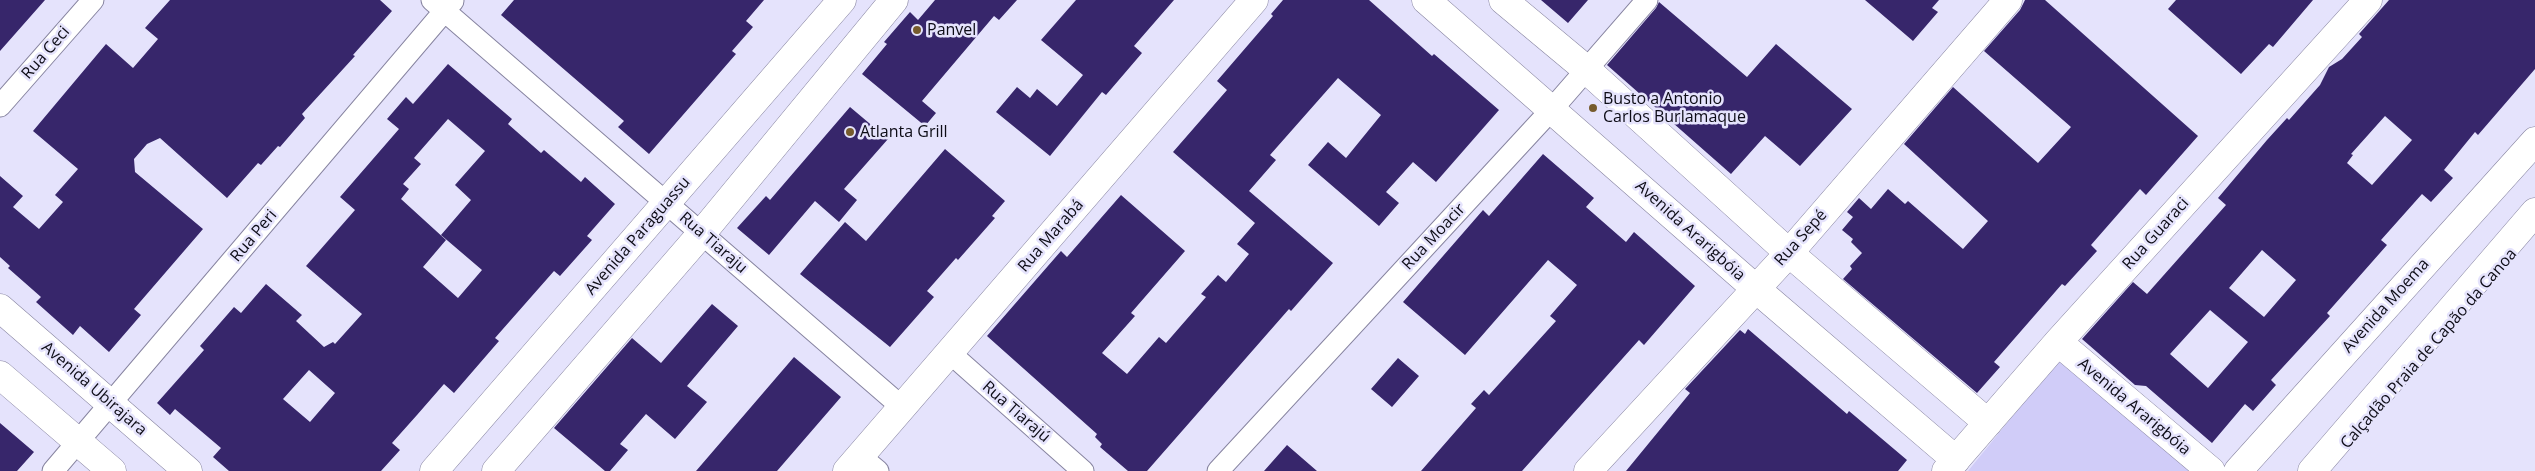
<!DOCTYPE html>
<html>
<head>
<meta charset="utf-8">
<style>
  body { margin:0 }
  canvas { display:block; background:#e5e3fc }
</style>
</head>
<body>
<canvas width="2535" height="471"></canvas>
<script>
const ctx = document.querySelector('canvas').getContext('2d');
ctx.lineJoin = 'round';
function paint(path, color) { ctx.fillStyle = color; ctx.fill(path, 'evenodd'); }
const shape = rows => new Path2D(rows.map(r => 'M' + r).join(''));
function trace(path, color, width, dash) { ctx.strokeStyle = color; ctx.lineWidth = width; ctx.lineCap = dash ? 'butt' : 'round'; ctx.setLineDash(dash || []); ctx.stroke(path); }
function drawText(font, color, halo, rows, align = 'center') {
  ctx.font = font + ' "Open Sans",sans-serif'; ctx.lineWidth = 5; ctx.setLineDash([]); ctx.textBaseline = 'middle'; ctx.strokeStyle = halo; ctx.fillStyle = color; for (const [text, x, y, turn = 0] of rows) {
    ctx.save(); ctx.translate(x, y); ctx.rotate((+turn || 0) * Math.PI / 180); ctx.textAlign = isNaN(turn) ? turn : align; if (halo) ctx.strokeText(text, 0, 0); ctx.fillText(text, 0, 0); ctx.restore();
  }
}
paint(shape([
  [2060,358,2192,471,1968,471]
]), '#d0ccf8');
paint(shape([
  [0,0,45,0,0,51],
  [170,0,380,0,392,11,353,55,355,56,302,114,305,118,280,147,278,146,261,165,258,163,227,198,160,138,147,144,134,159,135,172,203,229,134,309,141,315,109,352,80,326,73,335,36,302,41,297,8,268,10,266,0,257,0,176,23,196,13,207,39,229,63,202,55,195,78,169,33,131,106,44,133,68,158,39,145,28],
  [514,0,764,0,746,21,753,27,732,51,736,54,649,154,618,127,624,121,501,15],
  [935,0,1017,0,999,20,994,16,922,101,936,113,925,126,862,74,887,44,884,42,910,12,918,20],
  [1076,0,1174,0,1134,46,1142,53,1106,95,1102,92,1050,156,996,112,1017,87,1030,98,1037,89,1057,106,1083,75,1041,40],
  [1283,0,1369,0,1432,56,1434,54,1499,110,1436,182,1413,162,1386,192,1399,203,1379,226,1308,165,1328,142,1346,158,1381,115,1338,78,1270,155,1276,160,1249,191,1333,263,1291,311,1289,309,1147,471,1128,471,1100,447,1102,444,1095,437,1097,434,987,336,1061,251,1067,257,1121,195,1185,251,1131,313,1135,316,1102,353,1127,374,1159,337,1166,343,1206,297,1201,294,1218,275,1226,282,1249,254,1237,244,1255,223,1173,152,1227,90,1217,81,1273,16,1271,14],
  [1541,0,1588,0,1568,23],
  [1865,0,1939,0,1932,8,1938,12,1913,41],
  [2025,0,2045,0,2198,136,2146,195,2140,189,2091,245,2097,251,2065,286,2062,284,1994,362,2000,367,1977,393,1843,279,1852,269,1850,266,1862,253,1851,242,1853,239,1842,230,1853,217,1847,212,1859,198,1871,209,1888,189,1905,204,1908,201,1963,249,1988,221,1904,144,1953,87,2038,163,2071,127,1984,51,2020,10],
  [2176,0,2313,0,2273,47,2269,44,2241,74,2168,9],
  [2389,0,2535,0,2535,69,2478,135,2475,132,2444,170,2453,178,2431,202,2422,194,2381,240,2387,245,2327,313,2330,316,2271,380,2276,385,2253,411,2245,404,2212,443,2146,386,2135,385,2082,339,2133,282,2147,294,2226,205,2218,198,2267,140,2287,118,2289,120,2320,85,2329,67,2342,59,2362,37,2359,34],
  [2385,116,2412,140,2372,185,2347,163,2353,155,2351,154],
  [2262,250,2296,280,2264,317,2229,288],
  [2210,310,2248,342,2208,388,2170,354],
  [1659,2,1747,77,1776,44,1852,109,1800,166,1765,136,1731,174,1607,65,1656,8],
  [448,64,512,119,508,124,541,153,544,150,581,182,585,177,615,204,587,236,592,240,560,276,554,271,495,338,499,341,454,393,444,384,417,415,392,443,400,450,381,471,229,471,213,457,221,448,175,409,170,415,157,403,204,350,200,346,234,307,241,313,266,284,302,315,296,321,324,347,333,342,335,344,362,314,306,266,355,210,340,197,399,129,387,119,406,97,413,104],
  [448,119,485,151,455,185,471,200,441,235,482,270,458,298,423,267,446,240,401,199,409,189,403,184,421,164,414,158],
  [309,370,335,393,310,422,283,399],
  [850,107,888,139,844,189,857,200,839,222,815,201,769,255,737,228,766,196,770,200],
  [945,149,1005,201,992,216,995,218,958,260,956,258,927,291,934,297,890,347,800,274,845,222,866,241],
  [1543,154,1594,198,1586,207,1626,242,1634,232,1695,286,1644,345,1639,340,1522,471,1421,471,1476,408,1471,404,1484,390,1489,395,1556,321,1550,316,1577,285,1548,260,1465,355,1403,302,1483,210,1489,216],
  [712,304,738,326,687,386,707,402,675,439,646,414,620,444,628,450,610,471,605,471,554,428,632,338,661,363],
  [1748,329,1847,414,1849,411,1907,460,1898,471,1626,471,1690,393,1685,389,1740,330,1745,334],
  [794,357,841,397,777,471,696,471],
  [1398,358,1419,376,1392,407,1371,389],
  [0,423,34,452,17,471,0,471],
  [1287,445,1317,471,1264,471]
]), '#37266b');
const street = shape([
  [432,0,903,408],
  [0,106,93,0],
  [950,353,1083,471],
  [860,456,878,471],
  [53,471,453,1],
  [1218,471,1553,108,1647,0]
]);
const secondary = shape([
  [1426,0,1755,288,1956,460],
  [1503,0,1587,70,1789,253,1988,423],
  [0,308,188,471],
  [2058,342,2211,471],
  [0,375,112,471],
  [434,471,842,0],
  [496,471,702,233,894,0],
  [847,471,1254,0],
  [1588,471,1789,253,2008,0],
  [1946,471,2058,342,2368,0],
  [2238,471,2535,141],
  [2312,471,2535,212]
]);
trace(street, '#8784a0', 23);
trace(secondary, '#8784a0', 29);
trace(street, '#fff', 21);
trace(secondary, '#fff', 28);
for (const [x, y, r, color] of [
  [917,30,5,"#765b2d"],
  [1593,108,5,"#765b2d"],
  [850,132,5,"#765b2d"]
]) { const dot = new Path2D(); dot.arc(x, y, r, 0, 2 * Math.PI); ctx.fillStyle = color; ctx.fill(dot); trace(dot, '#e5e3fc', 2); }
drawText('16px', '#0d0c16', '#e5e3fc', [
  ["Panvel",927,30],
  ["Busto a Antonio",1603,99],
  ["Carlos Burlamaque",1603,117],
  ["Atlanta Grill",860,132]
], 'left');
drawText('16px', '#0d0c16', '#e5e3fc', [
  ["Rua Ceci",46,53,-49],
  ["Avenida Ararigbóia",1690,231,42],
  ["Rua Guaraci",2156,234,-48],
  ["Rua Peri",254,236,-50],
  ["Avenida Paraguassu",638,236,-49],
  ["Rua Marabá",1051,236,-49],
  ["Rua Moacir",1434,237,-47],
  ["Rua Sepé",1801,238,-48],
  ["Rua Tiaraju",713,243,41],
  ["Avenida Moema",2386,306,-48],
  ["Calçadão Praia de Capão da Canoa",2429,349,-49],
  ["Avenida Ubirajara",94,389,41],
  ["Avenida Ararigbóia",2134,407,40],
  ["Rua Tiarajú",1016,412,41]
]);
</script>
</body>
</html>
